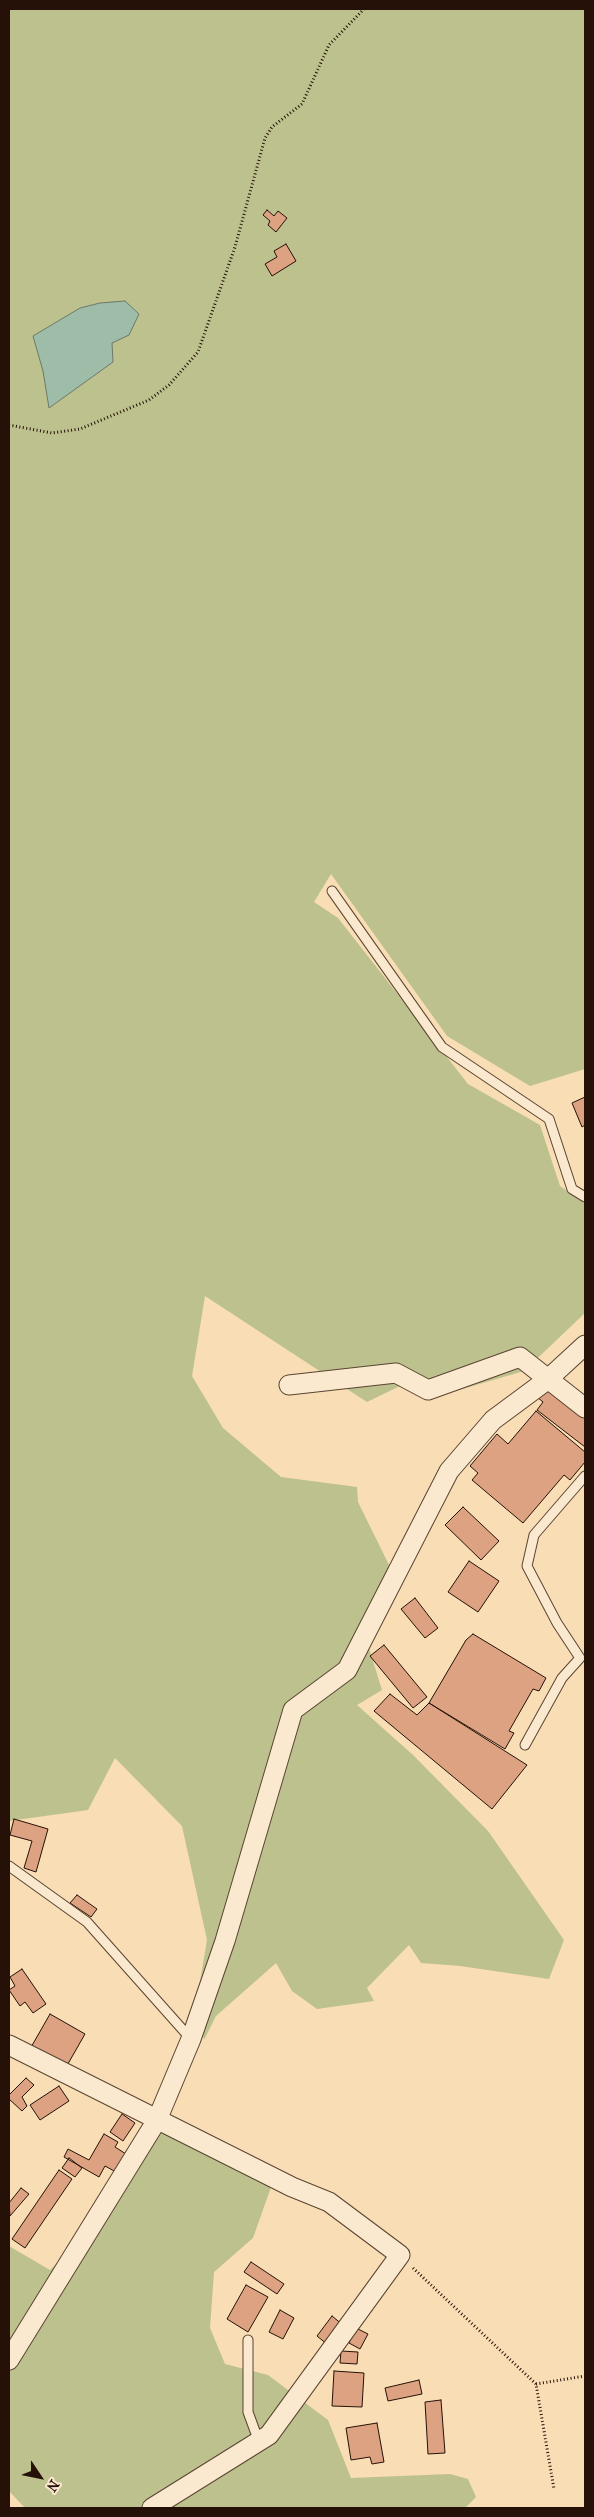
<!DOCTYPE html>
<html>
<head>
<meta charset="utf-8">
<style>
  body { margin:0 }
  #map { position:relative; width:594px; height:2517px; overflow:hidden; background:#f8ddb5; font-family:"IM FELL French Canon",serif }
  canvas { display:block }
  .frame { position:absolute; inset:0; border:10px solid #251107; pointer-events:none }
  .north { position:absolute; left:15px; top:2452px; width:50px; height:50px; -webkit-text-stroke:4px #fae9cf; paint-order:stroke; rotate:124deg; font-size:14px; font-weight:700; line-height:20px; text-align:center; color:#251107 }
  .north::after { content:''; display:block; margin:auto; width:18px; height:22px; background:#251107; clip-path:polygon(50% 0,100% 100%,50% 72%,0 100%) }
</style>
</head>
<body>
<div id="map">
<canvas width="594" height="2517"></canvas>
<div class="frame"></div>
<div class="north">N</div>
</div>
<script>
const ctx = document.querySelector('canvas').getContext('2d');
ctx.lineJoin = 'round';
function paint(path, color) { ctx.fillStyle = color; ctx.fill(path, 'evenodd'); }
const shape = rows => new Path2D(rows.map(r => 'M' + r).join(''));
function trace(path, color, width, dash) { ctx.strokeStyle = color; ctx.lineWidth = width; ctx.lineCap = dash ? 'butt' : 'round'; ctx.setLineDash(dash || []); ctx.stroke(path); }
paint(shape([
  [9,9,585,9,585,1069,530,1086,447,1036,331,874,314,902,338,918,468,1084,540,1125,560,1186,585,1203,585,1313,524,1371,428,1399,404,1384,367,1402,205,1296,192,1376,223,1428,281,1477,357,1487,358,1502,391,1569,368,1645,382,1690,357,1705,413,1755,488,1831,564,1940,549,1979,460,1966,421,1963,409,1945,367,1988,374,2001,317,2009,292,1991,276,1963,216,2016,204,2040,197,2000,207,1940,182,1826,115,1758,88,1810,9,1821],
  [175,2117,276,2173,253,2238,214,2272,210,2328,225,2364,268,2375,328,2420,351,2478,450,2474,468,2479,476,2497,465,2508,25,2508,9,2491,9,2246,50,2270,118,2203,159,2136]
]), '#bcc18e');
const water = shape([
  [125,301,139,314,129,335,112,343,113,362,49,408,43,371,33,336,80,308,100,303,125,301]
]);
paint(water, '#9ebda9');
trace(water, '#6e7868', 1);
const building = shape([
  [267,210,274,216,278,211,287,218,276,232,268,225,270,221,263,215,267,210],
  [286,244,296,261,272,276,265,264,277,257,274,251,286,244],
  [585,1097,585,1125,582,1127,572,1103,585,1097],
  [545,1386,585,1416,585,1447,537,1410,543,1402,537,1397,545,1386],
  [536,1411,585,1452,585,1462,570,1480,564,1475,523,1523,472,1480,478,1473,470,1466,497,1434,508,1444,536,1411],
  [463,1507,499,1541,481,1560,445,1525,463,1507],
  [469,1561,499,1581,478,1612,448,1592,469,1561],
  [415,1598,438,1628,425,1638,401,1609,415,1598],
  [473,1634,546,1678,539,1691,533,1689,509,1731,514,1733,505,1749,429,1703,466,1640,473,1634],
  [384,1645,427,1697,413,1708,370,1656,384,1645],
  [390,1694,417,1715,429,1703,527,1765,492,1809,374,1711,390,1694],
  [14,1819,48,1829,36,1872,24,1868,32,1841,10,1835,14,1819],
  [77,1895,97,1909,91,1917,70,1903,77,1895],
  [22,1969,46,2004,33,2013,25,2002,20,2006,9,1990,15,1986,10,1977,22,1969],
  [50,2014,85,2034,65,2069,30,2049,50,2014],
  [26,2078,34,2085,22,2097,27,2106,22,2111,9,2099,9,2095,26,2078],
  [59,2086,69,2101,40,2120,30,2105,59,2086],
  [122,2114,135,2123,123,2141,110,2132,122,2114],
  [104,2134,118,2142,115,2147,126,2154,116,2172,105,2166,99,2177,64,2157,68,2149,89,2160,104,2134],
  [69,2158,82,2168,75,2177,62,2168,69,2158],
  [59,2170,72,2179,25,2248,12,2239,59,2170],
  [21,2188,29,2194,10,2216,9,2203,21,2188],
  [251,2262,284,2284,277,2294,244,2272,251,2262],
  [246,2285,268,2297,248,2332,227,2319,246,2285],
  [280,2310,294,2318,283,2339,269,2332,280,2310],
  [332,2316,343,2325,328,2345,317,2336,332,2316],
  [356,2328,368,2334,360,2349,349,2343,356,2328],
  [341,2351,358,2352,357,2364,340,2363,341,2351],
  [334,2371,364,2373,362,2407,332,2406,334,2371],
  [419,2380,422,2394,388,2401,385,2388,419,2380],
  [441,2400,445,2453,428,2454,425,2402,441,2400],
  [377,2423,384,2462,372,2464,370,2457,351,2460,346,2428,377,2423]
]);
paint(building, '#dca281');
trace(building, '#251107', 1);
const service = shape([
  [332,891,442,1047,549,1119,572,1189,585,1197],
  [525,1745,562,1678,580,1658,557,1623,527,1566,534,1535,585,1476],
  [9,1866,87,1922,191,2039],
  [248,2340,248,2412,259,2442]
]);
const minor = shape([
  [289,1385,396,1373,428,1390,520,1357,585,1408],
  [9,2045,292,2187,329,2202,400,2255,269,2435,152,2508],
  [9,2360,157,2120,191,2039,225,1941,293,1710,347,1670,449,1471,493,1420,547,1380,585,1345]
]);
trace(service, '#5a4432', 11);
trace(minor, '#5a4432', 21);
trace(shape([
  [9,425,52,433,80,429,149,400,169,385,198,352,235,247,265,138,272,127,302,104,329,45,364,9],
  [413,2268,536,2384,554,2489],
  [536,2384,585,2376]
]), '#251107', 3, [1, 2.5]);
trace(service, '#fae9cf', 9);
trace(minor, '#fae9cf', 19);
</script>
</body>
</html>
